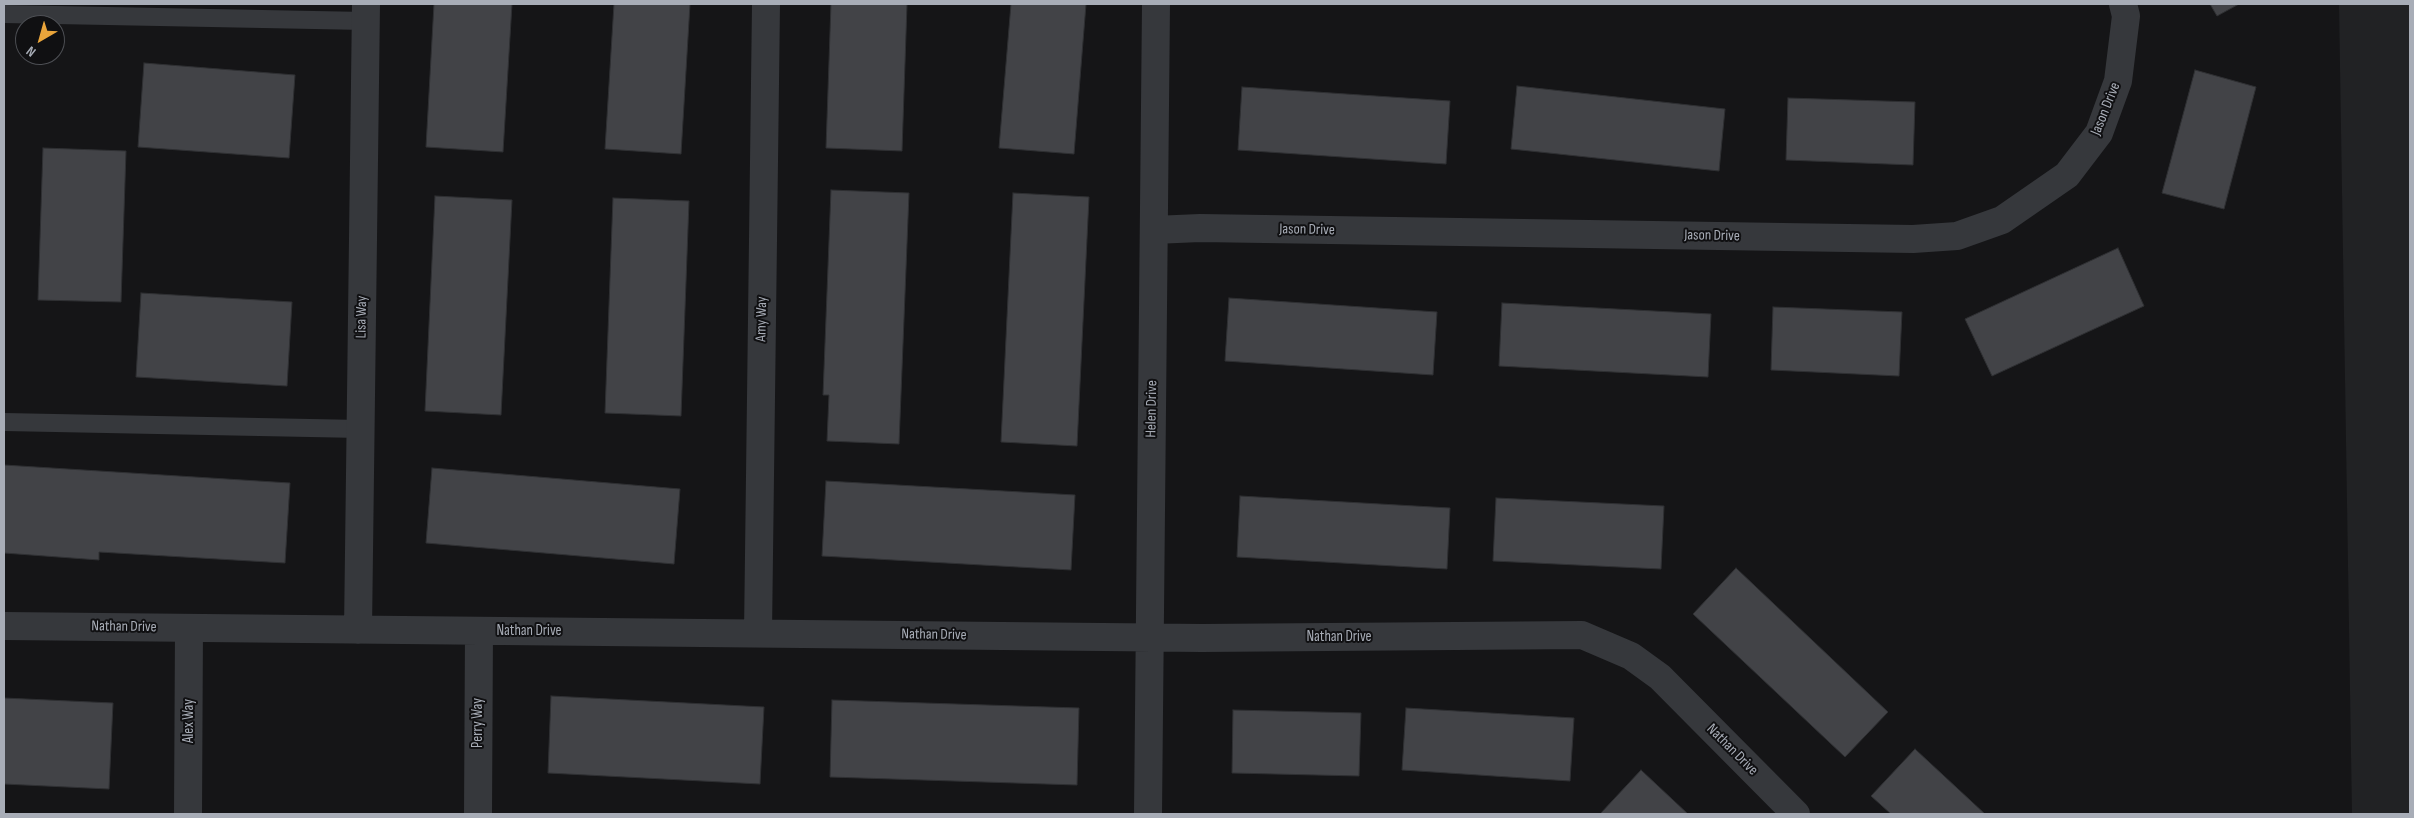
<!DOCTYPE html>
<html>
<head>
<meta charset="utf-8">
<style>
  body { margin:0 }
  #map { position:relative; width:2414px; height:818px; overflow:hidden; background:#151517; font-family:"Sofia Sans Condensed",sans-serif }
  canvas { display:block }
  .frame { position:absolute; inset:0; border:5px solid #a8adb7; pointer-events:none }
  .north { position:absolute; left:15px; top:15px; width:50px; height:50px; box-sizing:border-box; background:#101012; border:1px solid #4d4f54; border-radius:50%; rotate:218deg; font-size:14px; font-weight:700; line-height:20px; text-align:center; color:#a8adb7 }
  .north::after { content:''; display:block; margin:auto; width:18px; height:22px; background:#eaa53b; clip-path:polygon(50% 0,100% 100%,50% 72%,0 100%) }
</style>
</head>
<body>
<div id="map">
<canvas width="2414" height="818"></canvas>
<div class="frame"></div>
<div class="north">N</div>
</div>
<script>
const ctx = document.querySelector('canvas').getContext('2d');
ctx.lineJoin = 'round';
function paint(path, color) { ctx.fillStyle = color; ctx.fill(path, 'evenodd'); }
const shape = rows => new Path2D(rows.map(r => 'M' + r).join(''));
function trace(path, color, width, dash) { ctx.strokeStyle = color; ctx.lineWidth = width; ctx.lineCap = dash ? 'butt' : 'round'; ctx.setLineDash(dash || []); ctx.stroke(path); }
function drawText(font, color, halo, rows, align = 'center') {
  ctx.font = font + ' "Sofia Sans Condensed",sans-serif'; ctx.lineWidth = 4; ctx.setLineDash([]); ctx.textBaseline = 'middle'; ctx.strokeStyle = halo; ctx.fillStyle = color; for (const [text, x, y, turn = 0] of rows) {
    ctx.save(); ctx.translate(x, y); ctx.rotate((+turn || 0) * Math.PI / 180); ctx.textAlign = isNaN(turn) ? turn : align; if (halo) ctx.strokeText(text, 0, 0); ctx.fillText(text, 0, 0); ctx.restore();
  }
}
paint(shape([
  [2339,4,2410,4,2410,814,2352,814]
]), '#212224');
const building = shape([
  [434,4,512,4,503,152,426,147,434,4],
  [614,4,690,4,681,154,605,149,614,4],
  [831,4,907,4,902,151,826,148,831,4],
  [1011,4,1086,4,1074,154,999,148,1011,4],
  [2210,4,2239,4,2217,16,2210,4],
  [144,63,295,75,289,158,138,147,144,63],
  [2195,70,2256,87,2224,209,2162,193,2195,70],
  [1517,86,1725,109,1719,171,1511,149,1517,86],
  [1242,87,1450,101,1446,164,1238,150,1242,87],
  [1788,98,1915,102,1913,165,1786,160,1788,98],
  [43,148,126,151,121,302,38,300,43,148],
  [831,190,909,193,899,444,827,441,829,395,823,395,831,190],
  [1013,193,1089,197,1077,446,1001,442,1013,193],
  [435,196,512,200,501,415,425,411,435,196],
  [613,198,689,201,681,416,605,413,613,198],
  [2118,248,2144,306,1992,376,1965,319,2118,248],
  [141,293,292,302,287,386,136,377,141,293],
  [1229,298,1437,312,1433,375,1225,361,1229,298],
  [1502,303,1711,314,1708,377,1499,366,1502,303],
  [1773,307,1902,312,1899,376,1771,370,1773,307],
  [4,465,290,483,285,563,99,552,99,560,4,553,4,465],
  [432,468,680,489,674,564,426,543,432,468],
  [826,481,1075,495,1071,570,822,556,826,481],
  [1240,496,1450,508,1447,569,1237,557,1240,496],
  [1496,498,1664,506,1661,569,1493,561,1496,498],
  [1736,568,1888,712,1845,757,1693,614,1736,568],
  [551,696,764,707,760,784,548,773,551,696],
  [4,698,113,703,109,789,4,784,4,698],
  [832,700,1079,708,1077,785,830,777,832,700],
  [1406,708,1574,718,1570,781,1402,770,1406,708],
  [1233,710,1361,713,1359,776,1232,773,1233,710],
  [1915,749,1985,814,1891,814,1871,796,1915,749],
  [1641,770,1688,814,1600,814,1641,770]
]);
paint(building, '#424347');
trace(building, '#2f3033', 1);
trace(shape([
  [4,14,366,21],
  [4,422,361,429]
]), '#36383c', 18);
trace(shape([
  [1154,230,1200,228,1913,239,1957,236,2002,220,2067,175,2099,133,2118,81,2126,16,2123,4],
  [4,626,1202,638,1582,635,1631,656,1660,677,1796,814],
  [358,630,366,4],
  [758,633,766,4],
  [188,814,189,628],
  [478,814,479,631],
  [1148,814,1156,4]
]), '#36383c', 28);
drawText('15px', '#a8adb7', '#101012', [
  ["Jason Drive",2106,109,-68],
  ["Jason Drive",1307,230,1],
  ["Jason Drive",1712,236,1],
  ["Lisa Way",362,317,-89],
  ["Amy Way",762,319,-89],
  ["Helen Drive",1152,409,-89],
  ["Nathan Drive",124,627,1],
  ["Nathan Drive",529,631],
  ["Nathan Drive",934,635,1],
  ["Nathan Drive",1339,637],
  ["Alex Way",189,721,-90],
  ["Perry Way",478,723,-90],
  ["Nathan Drive",1732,750,45]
]);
</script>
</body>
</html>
